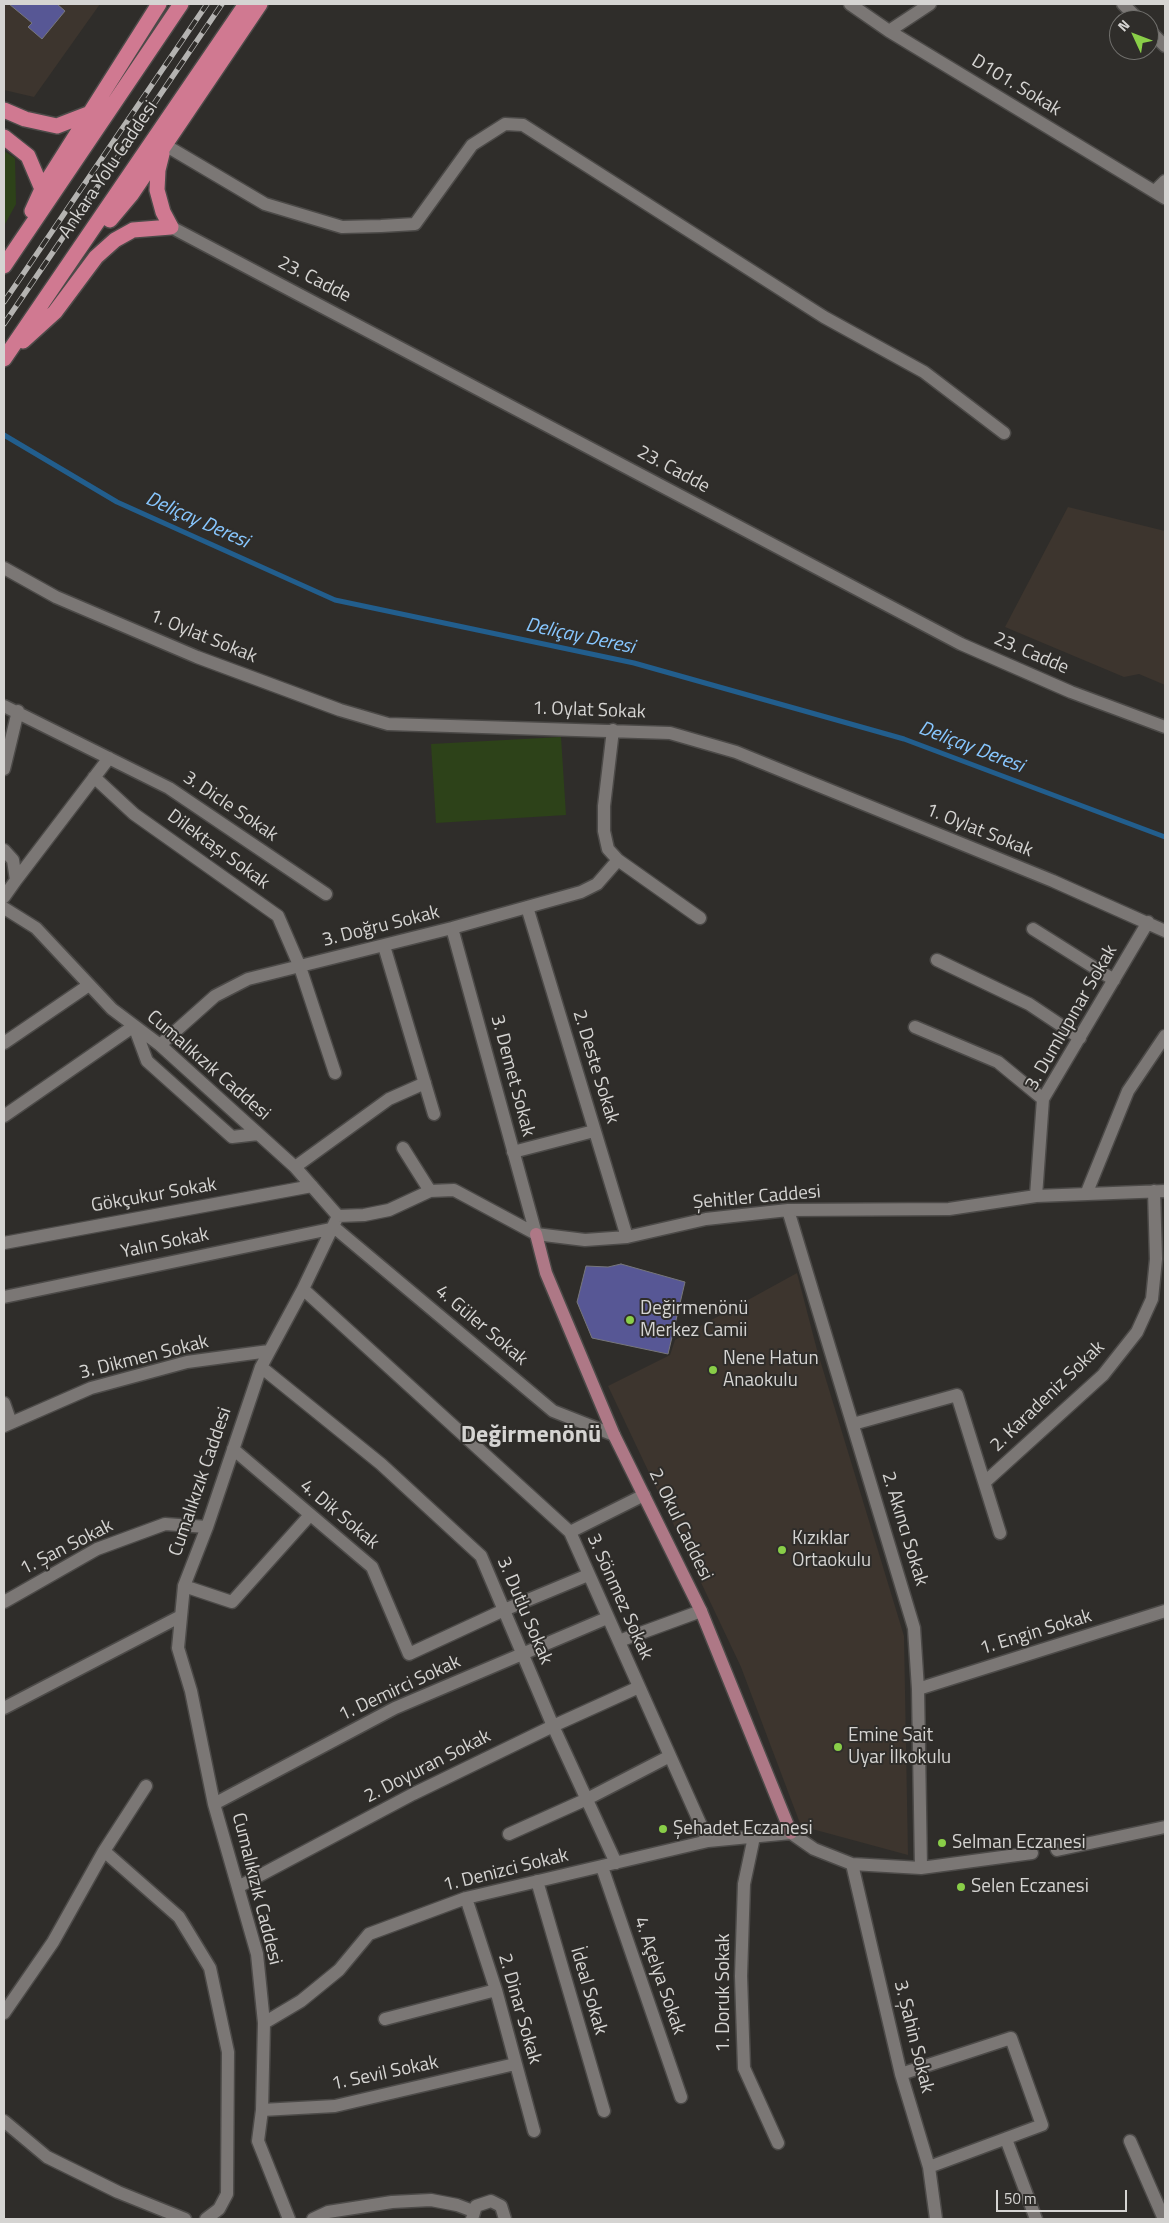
<!DOCTYPE html>
<html>
<head>
<meta charset="utf-8">
<style>
  body { margin:0 }
  #map { position:relative; width:1169px; height:2223px; overflow:hidden; background:#2f2d2a; font-family:"Titillium Web",sans-serif }
  canvas { display:block }
  .frame { position:absolute; inset:0; border:5px solid #d5d4d2; pointer-events:none }
  .north { position:absolute; left:1109px; top:10px; width:50px; height:50px; box-sizing:border-box; background:#2f2d2a; border:1px solid #71706d; border-radius:50%; rotate:313deg; font-size:14px; font-weight:700; line-height:20px; text-align:center; color:#d5d4d2 }
  .north::after { content:''; display:block; margin:auto; width:18px; height:22px; background:#89ce48; clip-path:polygon(50% 0,100% 100%,50% 72%,0 100%) }
  .scale { position:absolute; left:996px; top:2190px; width:131px; height:22px; box-sizing:border-box; border:2px solid #d5d4d2; border-top:0; padding-left:6px; font-size:15px; line-height:18px; white-space:nowrap; color:#d5d4d2; -webkit-text-stroke:4px #2f2d2a; paint-order:stroke }
</style>
</head>
<body>
<div id="map">
<canvas width="1169" height="2223"></canvas>
<div class="frame"></div>
<div class="north">N</div>
<div class="scale">50 m</div>
</div>
<script>
const ctx = document.querySelector('canvas').getContext('2d');
ctx.lineJoin = 'round';
function paint(path, color) { ctx.fillStyle = color; ctx.fill(path, 'evenodd'); }
const shape = rows => new Path2D(rows.map(r => 'M' + r).join(''));
function trace(path, color, width, dash) { ctx.strokeStyle = color; ctx.lineWidth = width; ctx.lineCap = dash ? 'butt' : 'round'; ctx.setLineDash(dash || []); ctx.stroke(path); }
function drawText(font, color, halo, rows, align = 'center') {
  ctx.font = font + ' "Titillium Web",sans-serif'; ctx.lineWidth = 4; ctx.setLineDash([]); ctx.textBaseline = 'middle'; ctx.strokeStyle = halo; ctx.fillStyle = color; for (const [text, x, y, turn = 0] of rows) {
    ctx.save(); ctx.translate(x, y); ctx.rotate((+turn || 0) * Math.PI / 180); ctx.textAlign = isNaN(turn) ? turn : align; if (halo) ctx.strokeText(text, 0, 0); ctx.fillText(text, 0, 0); ctx.restore();
  }
}
paint(shape([
  [4,4,100,4,34,97,4,90],
  [1068,507,1165,531,1165,685,1139,674,1124,677,1005,627],
  [797,1273,817,1350,904,1636,908,1855,801,1826,741,1667,608,1386,670,1355,675,1340]
]), '#3d352e');
paint(shape([
  [4,151,15,158,16,204,4,226],
  [561,737,566,815,436,823,431,744]
]), '#2d4219');
trace(shape([
  [4,435,117,502,335,600,634,663,904,739,1165,837]
]), '#225e8d', 5);
const building = shape([
  [9,4,57,4,65,11,42,39,28,27,32,23,9,4],
  [621,1264,685,1282,668,1354,592,1338,577,1302,586,1266,608,1267,621,1264]
]);
paint(building, '#575795');
trace(building, '#77777b', 1);
const minor = shape([
  [850,4,889,31,1165,198],
  [1123,4,1139,20],
  [1149,30,1165,46],
  [889,31,930,4],
  [165,145,265,204,342,227,381,226,415,224,472,145,505,124,523,125,824,317,924,372,1004,433],
  [1155,191,1165,181],
  [171,227,961,644,1071,692,1165,727],
  [4,568,56,597,197,657,340,710,388,724,670,733,736,752,1053,881,1165,931],
  [4,706,169,788,326,894],
  [613,730,604,806,604,831,608,849,618,860,700,918],
  [4,769,18,711],
  [94,777,134,814,278,916,300,967,335,1073],
  [4,850,13,860,16,880,4,897],
  [16,880,109,758],
  [527,907,627,1237],
  [4,908,36,928,112,1009,160,1045,295,1167,338,1216,303,1289,261,1367,207,1527,184,1586,178,1648,191,1691,214,1804,257,1954,264,2023,262,2110,258,2141,289,2219],
  [452,928,536,1234],
  [1033,929,1114,980],
  [384,946,434,1114],
  [937,960,1029,1004,1080,1038],
  [915,1027,998,1062,1043,1099],
  [4,1043,89,985],
  [160,1045,215,996,248,979,452,928,581,892,597,884,618,860],
  [4,1116,134,1026,147,1061,232,1137,258,1134],
  [403,1148,430,1191],
  [513,1152,594,1131],
  [295,1167,389,1099,425,1083],
  [1087,1192,1128,1091,1165,1036],
  [1036,1196,1043,1099,1148,922],
  [788,1210,914,1628,918,1689,921,1868],
  [338,1216,364,1215,389,1210,430,1191,454,1190,536,1234,585,1240,627,1237,706,1219,788,1210,949,1209,1036,1196,1165,1191],
  [4,1243,312,1186],
  [303,1289,570,1532,708,1841],
  [4,1297,335,1228,553,1411,614,1435],
  [261,1367,381,1464,481,1556,553,1726,616,1863],
  [4,1403,11,1423],
  [853,1424,957,1395,1000,1533],
  [4,1426,91,1388,187,1362,269,1351],
  [233,1449,372,1567,409,1654,504,1610,588,1575],
  [985,1482,1103,1375,1137,1332,1152,1299,1156,1259,1154,1191],
  [570,1532,644,1495],
  [184,1586,232,1602,310,1515],
  [4,1602,97,1549,165,1524,207,1527],
  [619,1641,701,1611],
  [918,1689,1165,1611],
  [4,1708,181,1616],
  [214,1804,395,1708,607,1618],
  [509,1834,587,1799,670,1756],
  [754,1837,744,1884,741,1976,744,2068,778,2143],
  [1057,1850,1165,1827],
  [104,1851,179,1917,210,1968,228,2052,227,2194,219,2209,206,2219],
  [852,1864,901,2074,929,2167,936,2219],
  [602,1867,681,2097],
  [537,1881,604,2111],
  [238,1887,413,1794,553,1726,639,1687],
  [466,1898,496,1990,534,2131],
  [4,2013,53,1942,104,1851,146,1786],
  [385,2019,496,1990],
  [264,2023,301,2001,339,1970,369,1934,466,1898,708,1841,791,1833,814,1849,852,1864,921,1868,1032,1853],
  [901,2074,1011,2038,1042,2125,929,2167],
  [262,2110,335,2106,515,2064],
  [4,2121,47,2157,118,2192,185,2219],
  [1006,2139,1036,2219],
  [1130,2141,1164,2219],
  [313,2219,328,2212,392,2202,431,2200,457,2205,473,2211],
  [472,2219,476,2206,491,2201,501,2206,505,2219]
]);
const major = shape([
  [536,1234,546,1273,614,1435,701,1611,791,1833]
]);
const highway = shape([
  [4,110,25,119,57,126,88,114],
  [4,137,28,156,42,189],
  [32,211,42,189,159,4],
  [110,220,131,195,260,4],
  [4,266,181,4],
  [23,341,55,312,96,257,115,240,133,230,171,227,163,212,157,190,158,170,162,154],
  [4,359,246,4]
]);
trace(minor, '#4c4a48', 15);
trace(major, '#4c4a48', 15);
trace(highway, '#4c4a48', 18);
trace(minor, '#7b7775', 12);
trace(major, '#ae7886', 12);
trace(highway, '#d07991', 15);
const rail = shape([
  [4,302,207,4],
  [4,324,222,4]
]);
trace(rail, '#b4b3b1', 5.5);
trace(rail, '#2f2d2a', 4, [11]);
for (const [x, y, r, color] of [
  [630,1320,5,"#89ce48"],
  [713,1370,5,"#89ce48"],
  [782,1550,5,"#89ce48"],
  [838,1747,5,"#89ce48"],
  [663,1829,5,"#89ce48"],
  [942,1843,5,"#89ce48"],
  [961,1887,5,"#89ce48"]
]) { const dot = new Path2D(); dot.arc(x, y, r, 0, 2 * Math.PI); ctx.fillStyle = color; ctx.fill(dot); trace(dot, '#2f2d2a', 2); }
drawText('19px', '#d5d4d2', '#2f2d2a', [
  ["D101. Sokak",1016,86,31],
  ["Ankara Yolu Caddesi",109,170,-56],
  ["23. Cadde",314,280,27],
  ["23. Cadde",673,470,28],
  ["1. Oylat Sokak",203,637,22],
  ["23. Cadde",1031,654,23],
  ["1. Oylat Sokak",589,711,2],
  ["3. Dicle Sokak",230,807,34],
  ["1. Oylat Sokak",979,831,22],
  ["Dilektaşı Sokak",218,850,36],
  ["3. Doğru Sokak",381,927,-14],
  ["3. Dumlupınar Sokak",1072,1018,-60],
  ["Cumalıkızık Caddesi",208,1066,41],
  ["2. Deste Sokak",595,1067,73],
  ["3. Demet Sokak",512,1076,75],
  ["Gökçukur Sokak",154,1196,-10],
  ["Şehitler Caddesi",757,1198,-5],
  ["Yalın Sokak",165,1244,-12],
  ["4. Güler Sokak",481,1326,40],
  ["3. Dikmen Sokak",144,1358,-14],
  ["2. Karadeniz Sokak",1048,1397,-44],
  ["Cumalıkızık Caddesi",201,1482,-71],
  ["4. Dik Sokak",339,1515,40],
  ["2. Okul Caddesi",680,1525,64],
  ["2. Akıncı Sokak",904,1529,73],
  ["1. Şan Sokak",67,1548,-27],
  ["3. Sönmez Sokak",619,1597,66],
  ["3. Dutlu Sokak",524,1611,67],
  ["1. Engin Sokak",1036,1633,-17],
  ["1. Demirci Sokak",400,1689,-25],
  ["2. Doyuran Sokak",428,1767,-27],
  ["1. Denizci Sokak",506,1871,-14],
  ["Cumalıkızık Caddesi",256,1889,76],
  ["4. Açelya Sokak",659,1976,71],
  ["İdeal Sokak",588,1991,74],
  ["1. Doruk Sokak",724,1993,-90],
  ["2. Dinar Sokak",519,2009,74],
  ["3. Şahin Sokak",913,2037,76],
  ["1. Sevil Sokak",385,2074,-12]
]);
drawText('19px', '#d5d4d2', '#2f2d2a', [
  ["Değirmenönü",640,1309],
  ["Merkez Camii",640,1331],
  ["Nene Hatun",723,1359],
  ["Anaokulu",723,1381],
  ["Kızıklar",792,1539],
  ["Ortaokulu",792,1561],
  ["Emine Sait",848,1736],
  ["Uyar İlkokulu",848,1758],
  ["Şehadet Eczanesi",673,1829],
  ["Selman Eczanesi",952,1843],
  ["Selen Eczanesi",971,1887]
], 'left');
drawText('italic 20px', '#88c7ff', '#2f2d2a', [
  ["Deliçay Deresi",197,521,24],
  ["Deliçay Deresi",580,637,12],
  ["Deliçay Deresi",971,748,21]
]);
drawText('bold 24px', '#d5d4d2', '#2f2d2a', [
  ["Değirmenönü",531,1436]
]);
</script>
</body>
</html>
